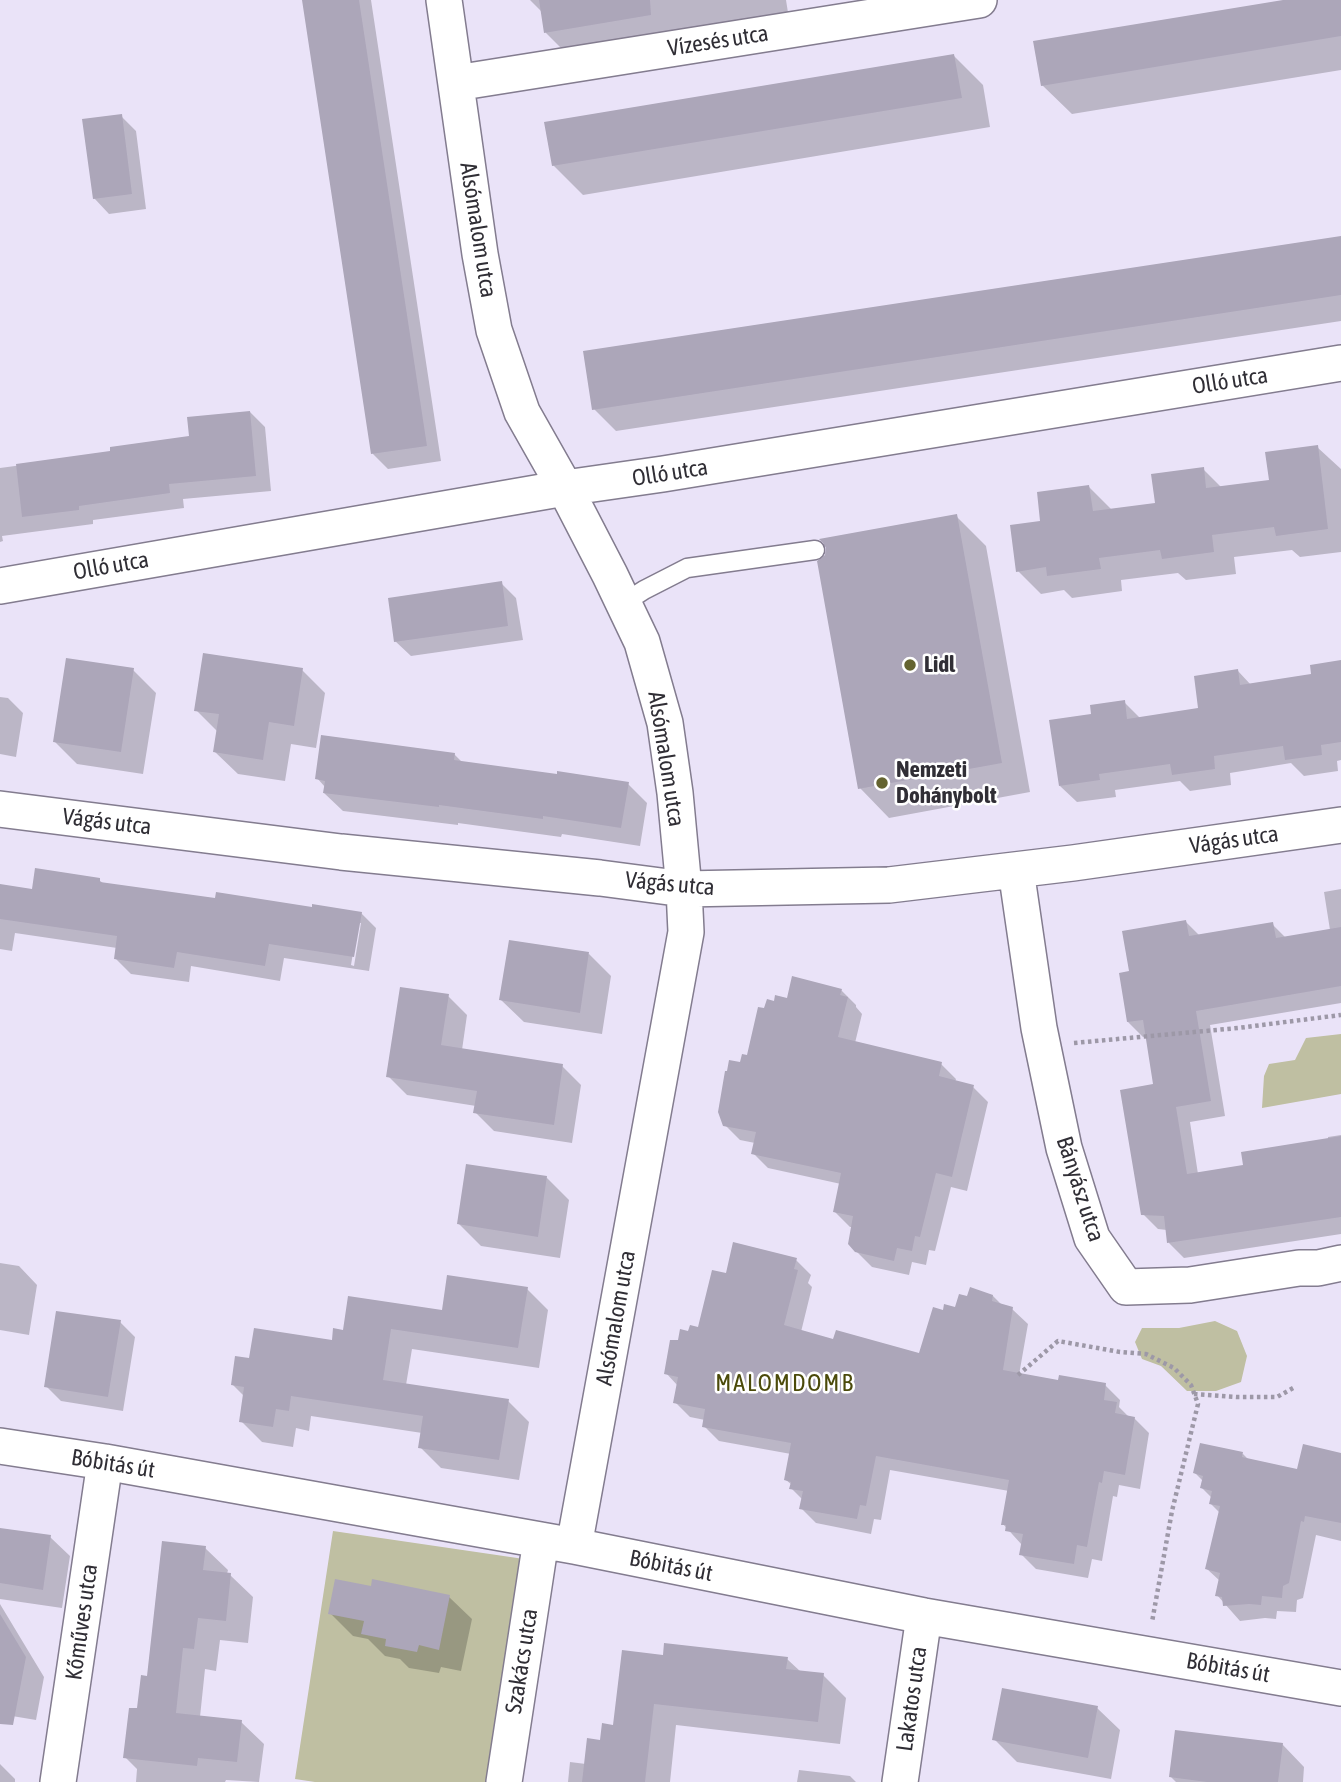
<!DOCTYPE html>
<html>
<head>
<meta charset="utf-8">
<style>
  body { margin:0 }
  canvas { display:block; background:#eae3f8 }
</style>
</head>
<body>
<canvas width="1341" height="1782"></canvas>
<script>
const ctx = document.querySelector('canvas').getContext('2d');
ctx.lineJoin = 'round';
function paint(path, color) { ctx.fillStyle = color; ctx.fill(path, 'evenodd'); }
const shape = rows => new Path2D(rows.map(r => 'M' + r).join(''));
function trace(path, color, width, dash) { ctx.strokeStyle = color; ctx.lineWidth = width; ctx.lineCap = dash ? 'butt' : 'round'; ctx.setLineDash(dash || []); ctx.stroke(path); }
function drawText(font, color, halo, rows, align = 'center') {
  ctx.font = font + ' "Asap Condensed",sans-serif'; ctx.lineWidth = 5; ctx.setLineDash([]); ctx.textBaseline = 'middle'; ctx.strokeStyle = halo; ctx.fillStyle = color; for (const [text, x, y, turn = 0] of rows) {
    ctx.save(); ctx.translate(x, y); ctx.rotate((+turn || 0) * Math.PI / 180); ctx.textAlign = isNaN(turn) ? turn : align; if (halo) ctx.strokeText(text, 0, 0); ctx.fillText(text, 0, 0); ctx.restore();
  }
}
paint(shape([
  [1341,1034,1341,1094,1262,1108,1264,1076,1269,1064,1295,1060,1306,1038],
  [1215,1321,1237,1331,1247,1356,1241,1382,1216,1391,1187,1391,1161,1366,1142,1359,1135,1342,1142,1328,1179,1328],
  [333,1531,524,1559,491,1782,315,1782,295,1779]
]), '#bfbfa2');
paint(shape([
  [304,0,371,0,441,461,388,469,373,454],
  [530,0,786,0,790,25,575,62,546,33,542,12],
  [1294,0,1341,0,1341,70,1072,114,1042,85],
  [954,56,983,85,990,127,583,195,553,165],
  [121,116,136,131,146,209,109,214,94,198],
  [1341,238,1341,321,616,431,594,409],
  [250,412,265,427,271,491,183,499,184,508,93,520,93,524,2,536,3,541,0,542,0,468,112,453,191,438],
  [1317,447,1341,469,1341,552,1300,557,1292,550,1234,557,1236,574,1186,580,1178,573,1121,580,1122,591,1072,598,1064,590,1041,594,1018,571,1042,522,1089,487,1112,510,1156,505,1203,469,1222,488,1271,482],
  [956,516,986,546,1030,792,889,818,860,788],
  [501,583,516,598,523,640,411,656,395,641],
  [1341,662,1341,760,1337,761,1338,771,1304,776,1291,763,1230,773,1231,785,1190,791,1180,781,1115,790,1116,797,1077,802,1060,786,1093,716,1124,702,1141,719,1200,710,1238,671,1251,685,1313,676],
  [133,670,156,693,143,774,77,764,54,741],
  [302,670,325,693,316,748,291,744,285,781,238,774,215,752,218,732,196,710],
  [0,697,8,698,23,713,16,757,0,754],
  [454,754,463,763,628,784,647,803,640,846,562,834,561,837,458,823,458,825,343,811,324,793,325,787,317,778],
  [99,880,104,884,216,900,361,913,376,928,369,971,284,958,280,981,191,966,189,982,131,974,116,959,117,948,15,933,12,951,0,949,0,886,33,891],
  [358,923,361,923,354,966,351,965],
  [1341,889,1341,1003,1210,1025,1225,1116,1190,1122,1198,1174,1245,1166,1328,1140,1328,1137,1341,1135,1341,1234,1184,1258,1169,1243,1167,1230,1158,1229,1143,1214,1155,1086,1148,1036,1143,1037,1128,1022,1131,973,1186,922,1200,936,1272,924,1286,938,1330,930,1324,892],
  [589,954,611,976,602,1034,524,1022,501,1000],
  [841,990,856,1005,856,1007,862,1014,855,1043,941,1064,956,1079,955,1082,973,1087,988,1102,967,1191,951,1187,935,1251,929,1250,926,1265,912,1262,909,1275,872,1267,856,1251,853,1227,850,1227,835,1212,841,1184,768,1168,753,1153,755,1143,740,1140,725,1125,742,1064,749,1058,766,1010,775,1003],
  [448,996,467,1015,462,1050,562,1066,581,1085,572,1143,494,1131,475,1112,476,1106,407,1095,388,1076],
  [546,1177,569,1200,560,1258,481,1246,459,1224],
  [796,1260,811,1275,808,1283,812,1287,801,1332,835,1341,920,1355,944,1312,956,1310,993,1296,1002,1305,1012,1309,1028,1324,1019,1375,1060,1382,1105,1385,1120,1400,1119,1407,1130,1418,1134,1418,1149,1433,1140,1489,1119,1485,1117,1497,1113,1496,1102,1561,1092,1559,1088,1578,1036,1569,1021,1554,1022,1545,1003,1524,1009,1491,890,1470,881,1520,874,1519,871,1534,816,1523,801,1508,803,1500,791,1488,792,1485,786,1480,791,1454,719,1441,704,1426,705,1420,690,1417,675,1402,678,1386,666,1373,679,1341,699,1329,727,1275],
  [0,1263,19,1266,37,1285,29,1335,0,1330],
  [527,1289,548,1310,539,1368,412,1349,406,1385,508,1401,529,1422,519,1480,441,1468,420,1447,422,1433,311,1416,309,1431,296,1428,293,1447,262,1442,241,1421,245,1397,233,1385,251,1360,333,1342,344,1332,443,1312],
  [120,1322,135,1337,123,1411,61,1401,46,1386],
  [1243,1454,1249,1460,1299,1471,1341,1454,1341,1541,1316,1535,1303,1598,1297,1600,1296,1612,1277,1611,1276,1619,1265,1618,1240,1621,1217,1595,1220,1581,1207,1569,1220,1513,1211,1504,1212,1498,1202,1488,1203,1481,1195,1473],
  [0,1529,50,1537,70,1556,62,1608,0,1599],
  [205,1548,228,1570,227,1574,230,1575,253,1597,248,1643,220,1640,216,1671,205,1669,200,1717,241,1722,264,1744,259,1782,226,1780,225,1782,136,1782,137,1769,125,1757,138,1710,148,1678],
  [449,1597,472,1619,461,1671,441,1667,439,1673,409,1668,400,1659,385,1656,368,1639,353,1636,330,1613],
  [0,1604,44,1677,36,1720,0,1714],
  [665,1657,787,1659,801,1672,823,1675,846,1698,840,1744,676,1725,670,1782,568,1782,570,1762,586,1764],
  [1097,1708,1120,1730,1111,1779,1017,1762,994,1739],
  [1282,1744,1304,1767,1303,1782,1176,1782,1171,1777],
  [0,1764,15,1779,15,1782,0,1782],
  [799,1770,850,1776,856,1782,797,1782]
]), '#0003');
paint(shape([
  [302,0,359,0,427,446,371,454],
  [539,0,650,0,651,15,544,33],
  [1283,0,1341,0,1341,36,1041,86,1033,41],
  [954,54,962,98,552,166,544,122],
  [122,114,132,194,93,199,82,119],
  [1341,236,1341,295,592,410,583,351],
  [250,411,256,476,169,484,170,493,79,506,79,510,22,517,16,464,110,451,110,447,189,436,187,417],
  [1318,445,1328,529,1276,536,1274,527,1212,535,1214,552,1162,559,1160,550,1099,558,1101,569,1047,576,1046,567,1016,572,1010,525,1040,521,1037,492,1089,485,1093,511,1155,503,1151,474,1204,467,1206,488,1269,480,1265,452],
  [957,514,1002,763,858,789,817,561,825,555,826,548,823,543,819,539],
  [502,581,508,626,394,642,388,598],
  [203,653,303,668,294,726,269,722,263,760,213,752,219,714,194,711],
  [66,658,134,668,121,752,53,742],
  [1341,660,1341,742,1321,745,1322,755,1285,760,1283,746,1214,756,1215,769,1172,775,1170,764,1099,774,1100,780,1059,786,1049,720,1091,714,1090,705,1125,700,1127,719,1198,708,1194,676,1238,669,1240,685,1311,674,1310,665],
  [321,735,455,753,454,760,557,774,557,771,629,782,621,828,543,816,543,819,439,805,439,807,323,793,325,781,315,779],
  [35,868,100,878,100,882,215,898,216,892,312,907,312,904,362,912,354,957,269,944,265,966,177,952,174,968,114,959,117,936,0,919,0,884,32,889],
  [1186,920,1189,936,1273,922,1276,938,1341,927,1341,986,1196,1011,1211,1101,1176,1107,1187,1174,1243,1165,1241,1152,1341,1136,1341,1217,1167,1243,1164,1216,1141,1215,1120,1090,1153,1084,1143,1020,1127,1022,1119,973,1129,971,1122,931],
  [509,940,589,952,580,1013,499,1000],
  [792,976,842,989,840,995,848,997,838,1037,942,1062,939,1076,974,1085,952,1177,936,1173,920,1237,915,1236,912,1251,897,1248,894,1261,855,1252,848,1244,853,1216,833,1212,841,1173,751,1154,756,1132,723,1126,718,1112,725,1071,727,1071,729,1060,740,1062,742,1054,747,1055,758,1007,764,1008,767,999,774,1001,775,995,787,998],
  [400,987,449,994,441,1045,563,1064,554,1125,473,1113,477,1091,386,1077],
  [466,1164,547,1176,538,1237,457,1224],
  [733,1242,797,1258,794,1269,798,1270,784,1325,833,1339,836,1330,919,1353,933,1307,943,1310,944,1304,955,1307,959,1294,967,1296,970,1287,993,1295,992,1301,1013,1307,1003,1370,1058,1380,1059,1375,1106,1383,1104,1400,1117,1402,1115,1413,1135,1417,1125,1475,1104,1471,1102,1483,1099,1482,1087,1547,1077,1545,1074,1564,1019,1555,1023,1534,1005,1531,1006,1525,1001,1525,1009,1480,876,1456,866,1506,860,1505,857,1519,799,1509,803,1491,789,1489,791,1482,784,1480,791,1443,702,1427,705,1409,673,1403,678,1377,664,1374,670,1340,678,1340,680,1329,688,1331,690,1325,698,1327,712,1270,726,1273],
  [447,1275,528,1287,518,1348,391,1329,383,1380,509,1399,499,1460,418,1448,423,1416,291,1396,289,1411,276,1409,273,1427,239,1422,244,1387,231,1385,235,1356,249,1358,254,1328,332,1340,333,1328,343,1330,348,1296,442,1310],
  [56,1311,121,1320,108,1397,44,1387],
  [1200,1443,1243,1452,1242,1457,1297,1469,1303,1444,1341,1453,1341,1523,1305,1516,1304,1522,1301,1521,1289,1583,1283,1586,1282,1598,1262,1596,1261,1605,1249,1604,1223,1606,1222,1597,1215,1596,1220,1573,1205,1569,1220,1506,1209,1504,1212,1491,1200,1488,1203,1476,1193,1473],
  [0,1528,51,1535,43,1590,0,1583],
  [162,1541,206,1546,203,1570,231,1573,226,1621,198,1618,194,1649,183,1648,176,1713,242,1720,237,1762,198,1758,197,1766,123,1758,129,1708,137,1708,141,1675,147,1676],
  [335,1579,371,1586,372,1579,450,1595,439,1650,419,1645,417,1652,385,1646,386,1639,361,1634,364,1621,328,1614],
  [0,1614,26,1657,13,1725,0,1724],
  [664,1643,788,1657,786,1669,824,1673,818,1722,654,1704,645,1782,582,1782,587,1738,600,1740,602,1723,613,1725,622,1650,663,1655],
  [1002,1688,1098,1706,1088,1758,992,1740],
  [1175,1730,1283,1743,1278,1782,1207,1782,1169,1777]
]), '#aca6b9');
const lane = shape([
  [624,603,644,590,687,568,815,550]
]);
const street = shape([
  [444,0,480,254,494,330,522,412,565,488,610,575,642,642,665,723,675,793,684,889,686,932,574,1546],
  [456,83,979,0],
  [0,586,565,488,663,474,1341,363],
  [0,809,341,852,600,878,684,889,889,885,1073,863,1341,825],
  [1016,870,1039,1028,1064,1148,1092,1238,1126,1287,1190,1285,1299,1268,1318,1268,1341,1263],
  [0,1446,105,1462,378,1511,574,1546,924,1616,1341,1688],
  [58,1782,105,1462],
  [504,1782,541,1540],
  [900,1782,924,1616]
]);
trace(lane, '#837c8f', 21);
trace(street, '#837c8f', 38);
trace(shape([
  [1074,1043,1238,1028,1341,1015],
  [1018,1375,1058,1341,1120,1352,1146,1354,1174,1368,1191,1385,1198,1404,1172,1511,1152,1622],
  [1194,1394,1237,1397,1277,1397,1295,1387]
]), '#9d98a7', 4.5, [3.5, 3.5]);
trace(lane, '#fff', 18);
trace(street, '#fff', 35);
for (const [x, y, r, color] of [
  [910,665,7,"#646330"],
  [882,783,7,"#646330"]
]) { const dot = new Path2D(); dot.arc(x, y, r, 0, 2 * Math.PI); ctx.fillStyle = color; ctx.fill(dot); trace(dot, '#fff', 2.5); }
drawText('23px', '#302e35', '#fff', [
  ["Vízesés utca",718,41,-9],
  ["Alsómalom utca",478,230,81],
  ["Olló utca",1230,381,-9],
  ["Olló utca",670,473,-9],
  ["Olló utca",111,566,-10],
  ["Alsómalom utca",666,759,81],
  ["Vágás utca",107,822,7],
  ["Vágás utca",1234,840,-8],
  ["Vágás utca",670,884,5],
  ["Bányász utca",1080,1189,72],
  ["Alsómalom utca",616,1318,-80],
  ["Bóbitás út",113,1464,9],
  ["Bóbitás út",671,1566,11],
  ["Kőműves utca",82,1622,-82],
  ["Szakács utca",522,1661,-81],
  ["Bóbitás út",1228,1668,10],
  ["Lakatos utca",912,1699,-82]
]);
drawText('bold 23px', '#302e35', '#fff', [
  ["Lidl",924,665],
  ["Nemzeti",896,770],
  ["Dohánybolt",896,796]
], 'left');
ctx.letterSpacing = '2px';
drawText('24px', '#4b4a0a', '#fff', [
  ["MALOMDOMB",785,1383]
]);
ctx.letterSpacing = '0px';
</script>
</body>
</html>
